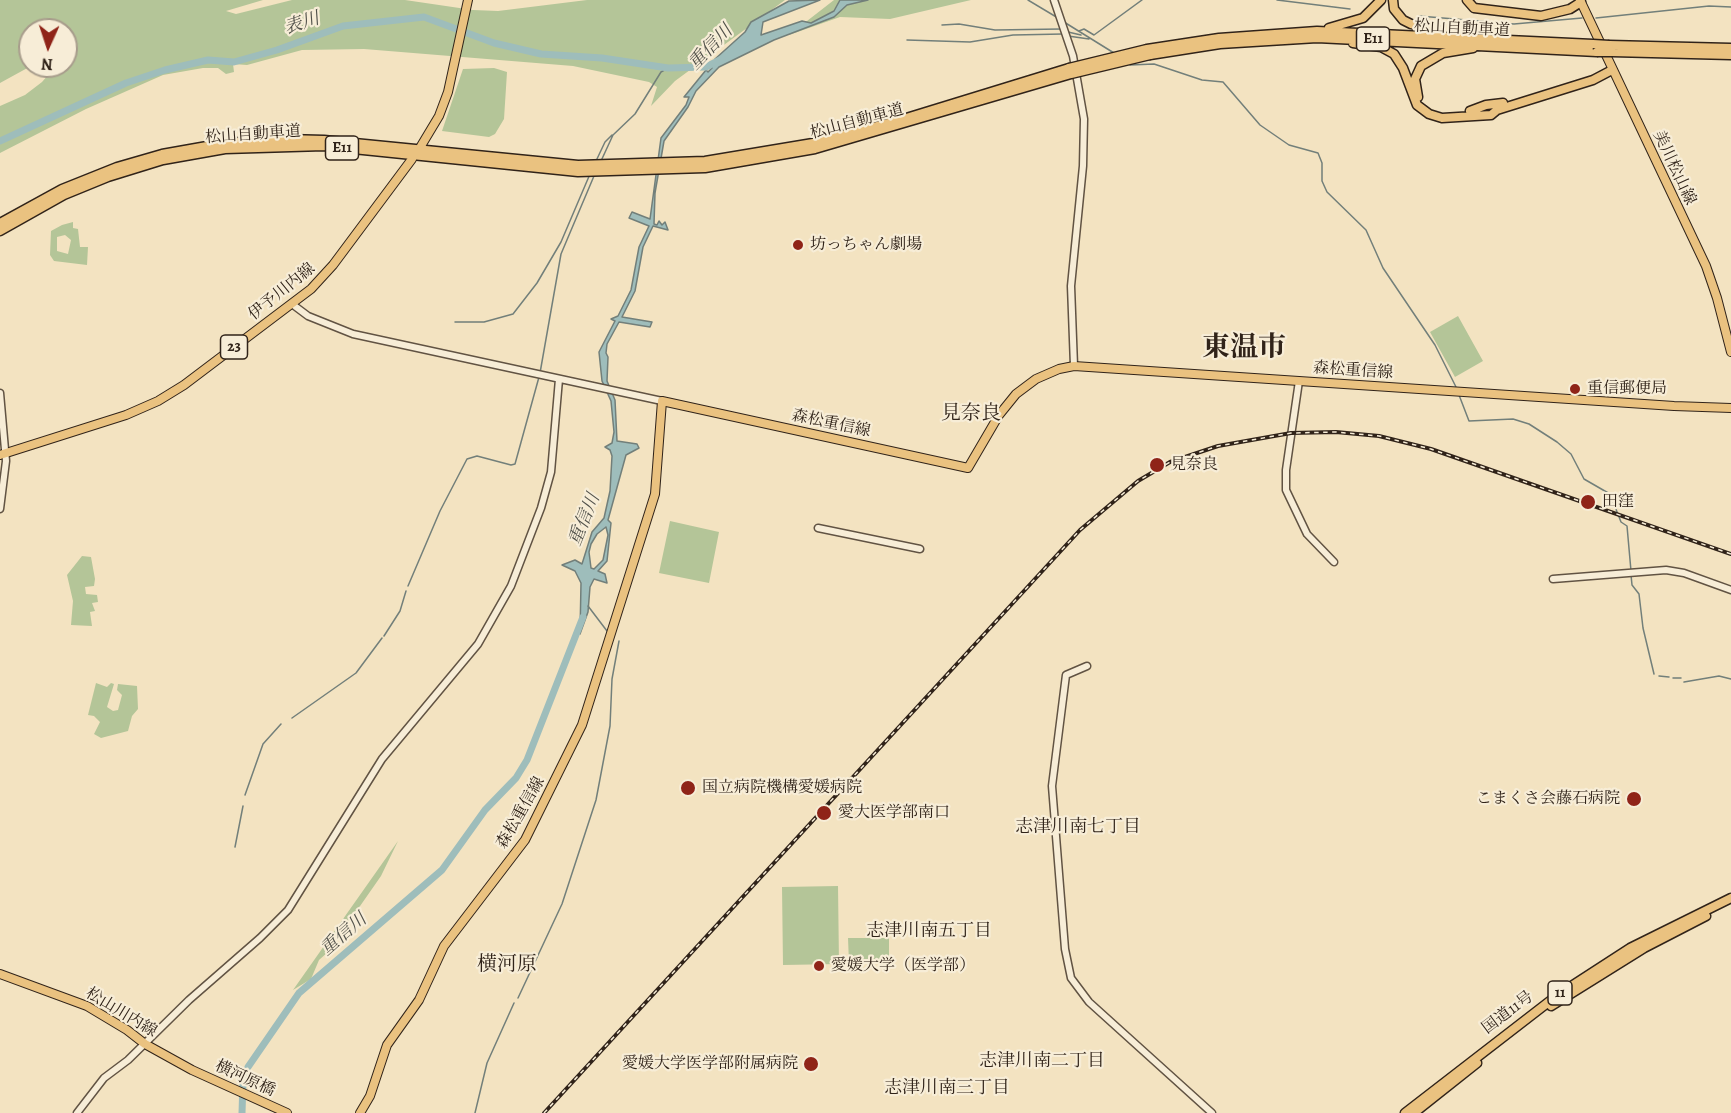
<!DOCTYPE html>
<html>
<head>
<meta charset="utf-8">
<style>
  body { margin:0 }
  #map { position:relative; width:1731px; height:1113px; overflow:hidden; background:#f3e3c1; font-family:Alegreya,serif }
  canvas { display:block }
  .north { position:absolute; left:18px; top:18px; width:60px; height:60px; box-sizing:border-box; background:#f7edd7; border:2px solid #a79c8b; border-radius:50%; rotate:183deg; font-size:16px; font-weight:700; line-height:24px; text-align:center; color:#302319 }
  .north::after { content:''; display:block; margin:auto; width:21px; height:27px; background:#8f2418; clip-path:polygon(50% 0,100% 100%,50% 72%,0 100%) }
</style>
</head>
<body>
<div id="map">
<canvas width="1731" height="1113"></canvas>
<div class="north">N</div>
</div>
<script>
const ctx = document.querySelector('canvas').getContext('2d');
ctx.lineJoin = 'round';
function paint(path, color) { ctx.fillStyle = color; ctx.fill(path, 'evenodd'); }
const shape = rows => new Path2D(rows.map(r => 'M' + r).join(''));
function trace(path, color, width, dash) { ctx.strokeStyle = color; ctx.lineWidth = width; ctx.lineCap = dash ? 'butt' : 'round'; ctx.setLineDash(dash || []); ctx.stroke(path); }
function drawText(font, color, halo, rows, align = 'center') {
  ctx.font = font + ' Alegreya,"Noto Serif JP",serif'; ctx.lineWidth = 4.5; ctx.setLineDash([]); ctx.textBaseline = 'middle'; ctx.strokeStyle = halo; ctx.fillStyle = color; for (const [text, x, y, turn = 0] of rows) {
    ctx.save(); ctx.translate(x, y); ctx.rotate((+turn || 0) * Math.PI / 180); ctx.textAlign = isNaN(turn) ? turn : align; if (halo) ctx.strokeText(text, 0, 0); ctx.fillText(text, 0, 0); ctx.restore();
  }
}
paint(shape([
  [0,0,263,0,226,11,236,14,292,0,405,0,473,10,498,11,587,0,785,0,675,81,651,106,657,87,649,82,573,66,364,49,302,50,247,65,233,64,234,72,226,74,218,68,203,68,163,75,86,109,0,153,0,106,25,95,42,82,56,66,66,66,66,30,30,30,31,66,0,83],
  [834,0,971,0,890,19,840,17,789,35],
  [494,68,507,72,504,119,495,134,489,137,442,131,463,69],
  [73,222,73,228,78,229,80,247,88,247,87,265,54,261,50,255,51,231,62,225],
  [65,235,71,240,68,254,57,251,57,237],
  [1458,316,1483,361,1455,377,1430,332],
  [670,521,719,532,709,583,659,573],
  [82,556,91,557,95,579,94,586,85,587,86,594,97,595,98,602,92,603,95,611,90,612,92,626,71,625,73,601,67,575],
  [96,683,107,687,111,683,114,684,107,707,113,711,118,710,122,695,117,690,118,684,137,686,138,709,132,716,128,731,101,738,94,734,100,722,94,716,88,715],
  [398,841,381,876,328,952,319,960,311,979,293,990],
  [838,886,839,964,783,965,782,887],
  [848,938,889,938,889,963,849,963]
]), '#b4c598');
const water = shape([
  [820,0,763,22,761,35,802,21,811,23,834,11,840,0,868,0,847,5,834,17,774,40,719,67,696,91,688,107,664,141,655,193,654,224,657,225,659,221,662,225,665,222,668,230,653,226,643,247,635,291,622,317,652,322,650,327,619,322,607,344,606,353,608,357,607,381,615,400,617,441,637,444,639,448,626,455,608,520,611,523,607,561,598,571,605,574,607,583,594,579,590,587,588,612,580,634,581,583,575,571,562,565,575,560,582,564,592,532,604,518,610,491,612,456,610,450,605,447,612,443,614,432,611,401,602,381,599,352,615,321,611,319,618,316,631,290,639,247,649,226,629,218,632,212,650,219,661,138,686,105,689,97,684,97,706,70,708,72,712,68,715,59,745,32,751,22,789,1,820,0],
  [606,527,608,535,603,560,594,569,591,568,589,552,591,544,597,534,606,527]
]);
paint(water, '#9ebdbb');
trace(water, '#727f7a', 1.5);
trace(shape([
  [1028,0,1058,18],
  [1277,0,1350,9],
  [1419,16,1514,24,1582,18],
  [1596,18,1709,6,1731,7],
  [1064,22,1114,53],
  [942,25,959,24,995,30,1061,29],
  [1079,31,1084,29,1094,35,1142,0],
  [1068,32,1081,35],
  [1068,36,1089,39],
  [907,40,970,42,1013,35,1063,34],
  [1130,65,1154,64,1202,80,1223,82,1260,125,1289,145,1318,153,1322,163,1322,181,1327,192,1366,230,1383,268,1435,345,1456,387],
  [596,161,605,142,612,135],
  [601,161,613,135,635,114,661,72,668,68],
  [455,322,484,322,513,314,537,283,561,242,590,174],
  [540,373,561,254,594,176],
  [1459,395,1469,421,1513,419,1529,424,1557,442,1571,454,1584,479,1610,494,1621,522,1627,526,1631,571],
  [1631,575,1632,585,1639,594,1643,628,1654,674],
  [408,586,440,511,467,459,477,456,511,465,515,464,539,377],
  [588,606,607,631],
  [384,636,400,611,406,591],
  [1659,676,1669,677],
  [1673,678,1681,678],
  [1684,682,1719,676,1731,679],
  [292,718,356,673,382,638],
  [245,795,263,744,281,724],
  [235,847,243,806],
  [518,998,562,904,596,800,610,726,612,679,619,641],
  [475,1113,487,1063,514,1003]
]), '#727f7a', 1.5);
trace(shape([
  [0,141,126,83,165,70,208,60,234,62,277,50,343,26,424,17,494,43,541,54,602,58,668,68,706,67,722,59],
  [242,1113,243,1082,248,1067,299,993,442,870,485,810,516,778,527,760,583,617]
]), '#9ebdbb', 7);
const minor = shape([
  [1054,0,1073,56,1084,119,1083,166,1071,286,1074,366],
  [292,304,308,316,353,334,662,401],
  [1299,381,1286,470,1286,490,1307,534,1334,562],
  [0,393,6,461,0,509],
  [818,528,920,549],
  [1553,579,1666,570,1684,573,1731,590],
  [1087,666,1066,675,1052,786,1065,949,1071,978,1089,1002,1212,1113],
  [77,1113,104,1078,128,1060,189,1000,260,938,288,910,382,759,478,644,511,586,541,508,551,472,559,379]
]);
const major = shape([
  [1580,0,1706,266,1717,298,1731,352],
  [421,146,439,116,448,92,468,0],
  [0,455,126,415,158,401,184,385,311,289,333,265,412,159],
  [0,974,87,1006,127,1030,145,1044,192,1070,287,1113],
  [360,1113,370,1096,387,1045,419,1000,444,946,525,840,582,725,655,494,662,401,968,468,999,415,1016,394,1036,379,1059,369,1074,366,1674,406,1731,408]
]);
const highway = shape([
  [1393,0,1394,9,1403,20,1411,24,1438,30],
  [1467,0,1474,8,1541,16,1570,9,1581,2],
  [1329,28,1363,18,1381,0],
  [1353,43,1381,47,1394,54,1403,68,1417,105,1429,114,1442,118,1491,115,1497,110,1593,80,1612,70],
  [1609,45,1731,48],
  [1147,49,1219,38,1317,31,1593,44],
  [1612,52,1731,55],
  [1150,55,1220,44,1317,38,1597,52],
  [1418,97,1415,79,1421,66,1443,53,1473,48],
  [1470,111,1486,105,1503,103],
  [0,223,62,189,117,167,162,154,224,143,286,139,324,140,578,165,705,161,813,143,903,119,1069,68],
  [0,231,64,195,108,177,163,160,225,149,324,146,578,172,705,168,815,149,1071,74],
  [1551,1006,1644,948,1706,916],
  [1405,1113,1559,994,1630,948,1731,898],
  [1414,1113,1477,1063]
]);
trace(minor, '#615343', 9);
trace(major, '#302319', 10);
trace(highway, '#302319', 11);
trace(minor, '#f7edd7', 6);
trace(major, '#eac280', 8);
trace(highway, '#eac280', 8);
const rail = shape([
  [544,1113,1080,530,1138,481,1170,462,1218,446,1291,433,1336,432,1379,436,1431,449,1731,554]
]);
trace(rail, '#302319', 4);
trace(rail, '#f7edd7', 1.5, [4.5]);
const highwayBridge = shape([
  [1593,44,1609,45],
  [1597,52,1612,52],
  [1069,68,1147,49],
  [1071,74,1150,55]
]);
trace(highwayBridge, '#302319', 11, []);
trace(highwayBridge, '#eac280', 8);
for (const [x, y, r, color] of [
  [798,245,6,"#8f2418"],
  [1575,389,6,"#8f2418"],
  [1157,465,8,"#8f2418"],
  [1588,502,8,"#8f2418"],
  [688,788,8,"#8f2418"],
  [1634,799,8,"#8f2418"],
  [824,813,8,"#8f2418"],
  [819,966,6,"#8f2418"],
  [811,1064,8,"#8f2418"]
]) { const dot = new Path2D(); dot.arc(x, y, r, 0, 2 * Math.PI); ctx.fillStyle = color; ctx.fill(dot); trace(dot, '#f7edd7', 2); }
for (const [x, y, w] of [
  [1373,39,33],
  [342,148,33],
  [234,347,27],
  [1560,993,24]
]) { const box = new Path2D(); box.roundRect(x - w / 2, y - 12, w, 24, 4.5); ctx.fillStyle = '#f7edd7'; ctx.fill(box); trace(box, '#302319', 1.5); }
drawText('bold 15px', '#302319', null, [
  ["E11",1373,39],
  ["E11",342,148],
  ["23",234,347],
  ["11",1560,993]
]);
drawText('16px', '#302319', '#f7edd7', [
  ["松山自動車道",1462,29,3],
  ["松山自動車道",857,122,-15],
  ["松山自動車道",253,135,-4],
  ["美川松山線",1674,168,65],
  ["伊予川内線",282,292,-39],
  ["森松重信線",1353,371,4],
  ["森松重信線",831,424,12],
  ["森松重信線",521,813,-60],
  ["松山川内線",121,1013,31],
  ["国道11号",1508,1013,-37],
  ["横河原橋",245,1079,25]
]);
drawText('16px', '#302319', '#f7edd7', [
  ["坊っちゃん劇場",810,245],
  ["重信郵便局",1587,389],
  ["見奈良",1170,465],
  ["田窪",1602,502],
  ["国立病院機構愛媛病院",702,788],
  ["こまくさ会藤石病院",1620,799,"right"],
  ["愛大医学部南口",838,813],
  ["愛媛大学（医学部）",831,966],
  ["愛媛大学医学部附属病院",798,1064,"right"]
], 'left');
drawText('italic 18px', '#51514a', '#f7edd7', [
  ["表川",302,24,-18],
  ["重信川",711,48,-46],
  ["重信川",585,520,-68],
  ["重信川",344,935,-41]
]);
drawText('18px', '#302319', '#f7edd7', [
  ["志津川南七丁目",1078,828],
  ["志津川南五丁目",929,932],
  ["志津川南二丁目",1042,1062],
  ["志津川南三丁目",947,1089]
]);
drawText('20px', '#302319', '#f7edd7', [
  ["見奈良",971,414],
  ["横河原",507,965]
]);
drawText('bold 28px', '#302319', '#f7edd7', [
  ["東温市",1244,349]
]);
</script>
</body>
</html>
